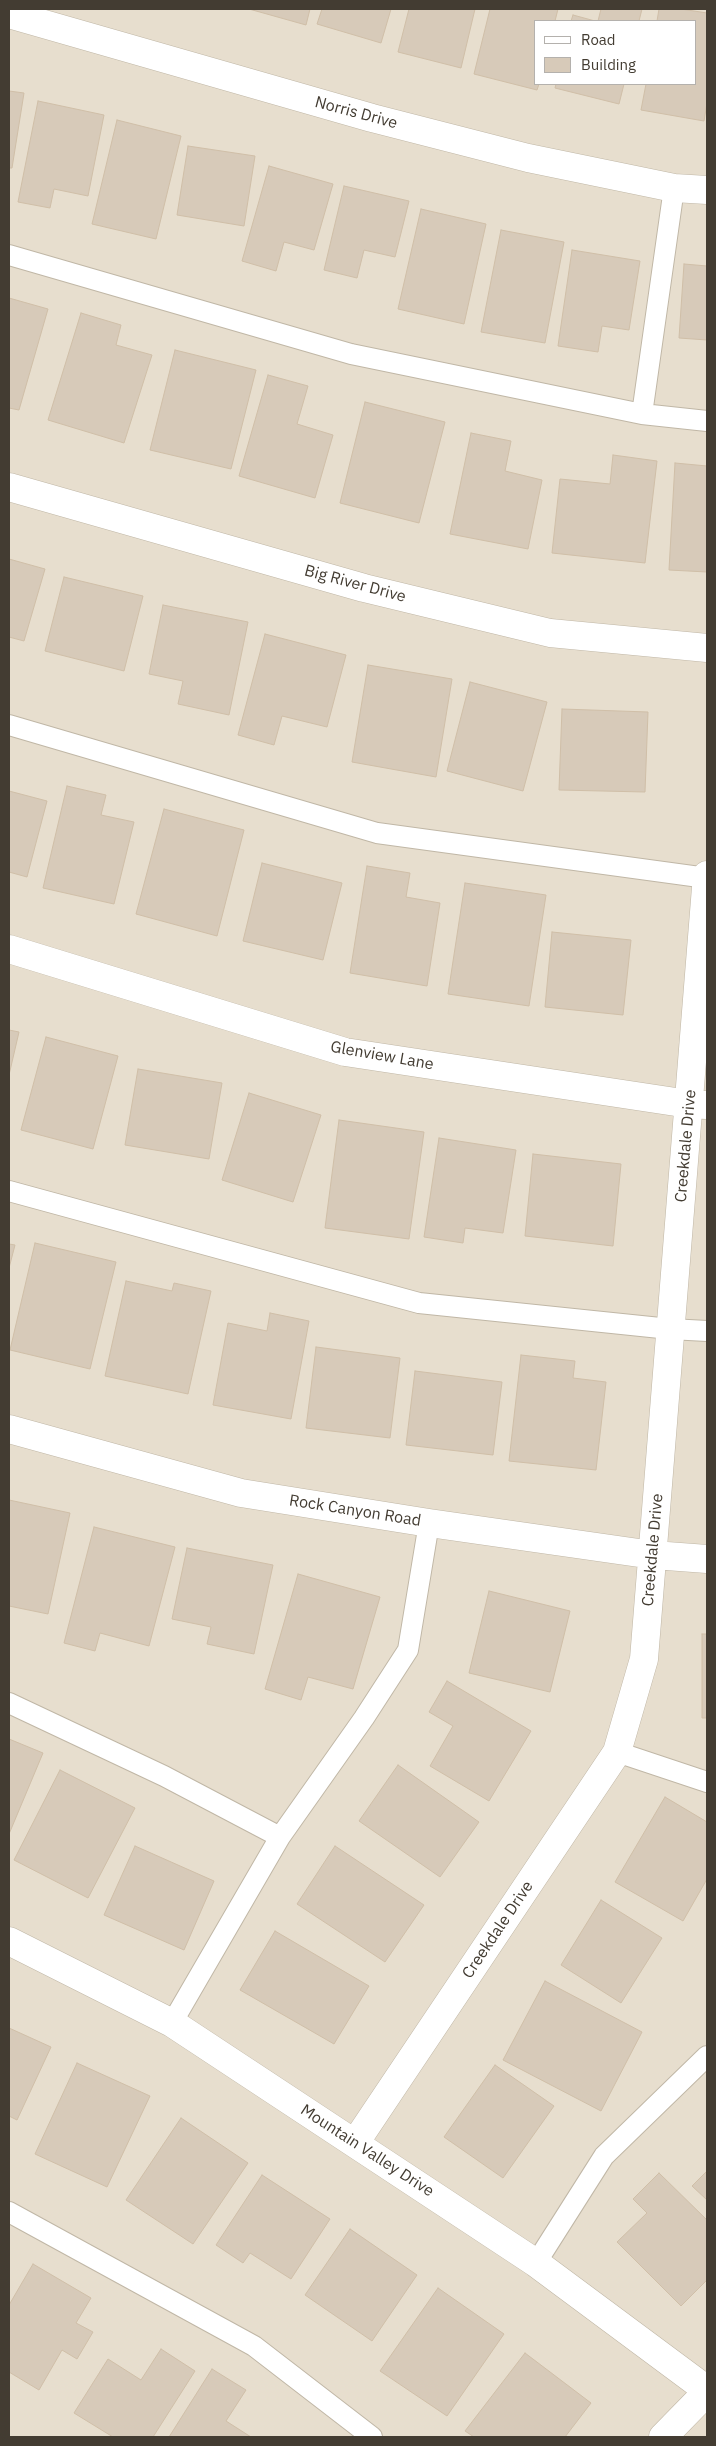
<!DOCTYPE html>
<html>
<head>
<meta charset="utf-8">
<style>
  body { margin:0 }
  #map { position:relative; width:716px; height:2446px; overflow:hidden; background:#f2ece1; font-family:"IBM Plex Sans",sans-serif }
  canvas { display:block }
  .frame { position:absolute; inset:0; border:10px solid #433c32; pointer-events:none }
  .legend { position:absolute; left:534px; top:20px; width:162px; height:65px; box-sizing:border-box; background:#fff; border:1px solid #b4b1ad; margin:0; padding:6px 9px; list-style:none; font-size:15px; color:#433c32 }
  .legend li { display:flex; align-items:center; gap:10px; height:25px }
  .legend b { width:25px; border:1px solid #b4b1ad }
</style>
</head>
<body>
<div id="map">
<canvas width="716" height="2446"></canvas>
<div class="frame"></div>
<ul class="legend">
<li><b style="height:6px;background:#fff"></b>Road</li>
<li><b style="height:14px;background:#d7cab9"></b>Building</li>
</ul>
</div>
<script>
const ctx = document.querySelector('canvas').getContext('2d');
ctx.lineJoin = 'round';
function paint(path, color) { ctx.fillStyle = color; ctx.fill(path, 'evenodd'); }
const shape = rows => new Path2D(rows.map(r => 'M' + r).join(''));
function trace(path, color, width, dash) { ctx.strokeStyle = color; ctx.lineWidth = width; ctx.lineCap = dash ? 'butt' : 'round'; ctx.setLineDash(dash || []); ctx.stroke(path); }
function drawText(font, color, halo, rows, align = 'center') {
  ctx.font = font + ' "IBM Plex Sans",sans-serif'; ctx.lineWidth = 5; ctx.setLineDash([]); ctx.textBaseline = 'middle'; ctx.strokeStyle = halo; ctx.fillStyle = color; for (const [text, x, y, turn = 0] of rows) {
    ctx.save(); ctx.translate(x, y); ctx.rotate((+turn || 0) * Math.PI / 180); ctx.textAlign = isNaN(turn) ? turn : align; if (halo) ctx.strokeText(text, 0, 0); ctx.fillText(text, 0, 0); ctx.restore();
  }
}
paint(shape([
  [9,9,707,9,707,2437,9,2437],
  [535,21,695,21,695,84,535,84]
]), '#e7dece');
const building = shape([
  [249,9,310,9,306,25,249,9],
  [322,9,391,9,381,43,317,24,322,9],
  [409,9,475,9,461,68,398,52,409,9],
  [490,9,558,9,555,21,535,21,535,84,539,84,537,90,474,74,490,9],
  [601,9,642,9,639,21,598,21,601,9],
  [659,9,681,9,707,13,707,103,704,121,641,110,646,84,695,84,695,21,657,21,659,9],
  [573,15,595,21,571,21,573,15],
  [556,84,624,84,619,104,555,88,556,84],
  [9,91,24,93,12,168,9,168,9,91],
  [38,101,104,115,88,196,54,189,50,208,18,202,38,101],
  [117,120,181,136,156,239,92,224,117,120],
  [188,146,255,156,244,226,177,215,188,146],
  [269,166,333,184,314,250,284,242,276,271,242,261,269,166],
  [344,186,409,201,395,257,364,250,357,278,324,270,344,186],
  [421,209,486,224,464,324,398,309,421,209],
  [501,230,564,242,545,343,481,332,501,230],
  [572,250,640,261,629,330,602,326,598,352,558,346,572,250],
  [684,264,707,266,707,340,679,338,684,264],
  [9,298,48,309,19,410,9,408,9,298],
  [81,313,121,325,116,345,152,355,124,443,48,420,81,313],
  [175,350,256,370,231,469,150,450,175,350],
  [268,375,308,386,297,424,333,435,315,498,239,476,268,375],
  [365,402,445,422,419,523,340,503,365,402],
  [471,433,511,441,505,471,542,480,528,549,450,534,471,433],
  [613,455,657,461,645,563,552,553,560,479,610,484,613,455],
  [675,463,707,466,707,572,669,570,675,463],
  [9,559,45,569,24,641,9,637,9,559],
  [64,577,143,596,124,671,45,651,64,577],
  [163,605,248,622,229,715,178,704,183,681,149,674,163,605],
  [265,634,346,655,327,727,282,716,274,745,238,735,265,634],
  [368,665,452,679,436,777,352,762,368,665],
  [470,682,547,702,523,791,447,771,470,682],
  [562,709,648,712,645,792,559,790,562,709],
  [67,786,106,795,101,815,134,822,114,904,43,888,67,786],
  [9,791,47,801,27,877,9,872,9,791],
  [164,809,244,830,217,936,136,914,164,809],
  [262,863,342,883,323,960,243,941,262,863],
  [367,866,410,873,406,897,440,903,427,986,350,973,367,866],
  [465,883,546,895,529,1006,448,994,465,883],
  [552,932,631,940,623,1015,545,1007,552,932],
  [9,1030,19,1032,9,1075,9,1030],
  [46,1037,118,1056,93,1149,21,1130,46,1037],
  [138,1069,222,1083,209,1159,125,1145,138,1069],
  [249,1093,321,1115,293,1202,222,1180,249,1093],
  [339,1120,424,1132,409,1239,325,1228,339,1120],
  [439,1138,516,1150,503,1233,465,1228,463,1243,424,1237,439,1138],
  [533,1154,621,1164,613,1246,525,1236,533,1154],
  [35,1243,116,1262,90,1369,10,1350,35,1243],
  [9,1244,15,1245,9,1268,9,1244],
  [126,1281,172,1291,174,1283,211,1291,188,1394,105,1376,126,1281],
  [270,1313,309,1321,291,1419,213,1405,228,1323,267,1331,270,1313],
  [316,1347,400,1358,390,1438,306,1428,316,1347],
  [521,1355,575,1361,573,1378,606,1382,596,1470,509,1461,521,1355],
  [415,1371,502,1382,493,1455,406,1445,415,1371],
  [9,1500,70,1513,48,1614,9,1606,9,1500],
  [94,1527,175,1547,149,1646,100,1633,95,1651,64,1643,94,1527],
  [187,1548,273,1565,254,1654,207,1644,211,1627,172,1619,187,1548],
  [298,1574,380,1597,353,1689,308,1677,301,1700,265,1689,298,1574],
  [489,1591,570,1611,550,1692,469,1673,489,1591],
  [702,1634,707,1634,707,1718,702,1718,702,1634],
  [447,1681,531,1731,489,1801,430,1766,453,1726,429,1712,447,1681],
  [9,1739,43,1753,9,1834,9,1739],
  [398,1765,479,1822,440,1877,359,1821,398,1765],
  [60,1770,135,1808,88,1898,14,1860,60,1770],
  [665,1797,707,1822,707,1879,683,1921,615,1882,665,1797],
  [135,1846,214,1881,184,1950,104,1915,135,1846],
  [335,1846,424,1905,385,1962,297,1904,335,1846],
  [601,1900,662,1938,621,2003,561,1965,601,1900],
  [275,1931,369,1986,334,2044,240,1990,275,1931],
  [545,1981,642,2032,601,2111,503,2060,545,1981],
  [9,2028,51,2047,17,2120,9,2116,9,2028],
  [77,2063,150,2096,107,2187,35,2154,77,2063],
  [495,2065,554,2106,503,2178,444,2137,495,2065],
  [181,2118,248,2163,193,2244,126,2200,181,2118],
  [707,2171,707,2200,692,2186,707,2171],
  [659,2173,707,2220,707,2280,681,2306,617,2242,647,2213,633,2199,659,2173],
  [262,2175,330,2219,291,2279,250,2253,243,2263,216,2245,262,2175],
  [350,2229,417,2275,372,2341,305,2295,350,2229],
  [33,2264,91,2298,76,2323,93,2332,77,2359,62,2350,39,2390,9,2372,9,2305,33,2264],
  [438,2288,504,2334,447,2416,380,2371,438,2288],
  [161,2349,195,2371,153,2437,113,2437,74,2413,108,2359,141,2380,161,2349],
  [525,2353,591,2403,565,2437,474,2437,465,2431,525,2353],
  [212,2369,246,2390,226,2421,251,2437,169,2437,212,2369]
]);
paint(building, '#d7cab9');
trace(building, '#d0bfa8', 1);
const service = shape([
  [9,255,351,354,642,414,674,188],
  [642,414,707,421],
  [9,725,377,833,707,878],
  [9,1191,419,1303,670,1329,707,1331],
  [9,1703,164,1776,280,1837],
  [617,1752,707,1782],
  [172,2023,280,1837,364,1718,408,1650,429,1523],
  [9,2212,254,2346,372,2437],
  [536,2263,604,2156,707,2056]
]);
const minor = shape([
  [9,14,372,118,528,158,674,188,707,190],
  [9,487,364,588,550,633,707,648],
  [9,949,345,1052,689,1104,707,1105],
  [9,1429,241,1493,429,1523,653,1555,707,1559],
  [9,1941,172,2023,536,2263,707,2390],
  [355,2143,617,1752,644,1659,707,875],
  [663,2437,707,2392]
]);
trace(service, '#c0b7a6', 22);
trace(minor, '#c0b7a6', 29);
trace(service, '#fff', 20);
trace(minor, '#fff', 28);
drawText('16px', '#433c32', '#fff', [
  ["Norris Drive",356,113,15],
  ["Big River Drive",355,584,15],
  ["Glenview Lane",382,1056,10],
  ["Creekdale Drive",686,1146,-85],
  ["Rock Canyon Road",355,1511,9],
  ["Creekdale Drive",653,1550,-85],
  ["Creekdale Drive",498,1930,-56],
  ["Mountain Valley Drive",367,2151,33]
]);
</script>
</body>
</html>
